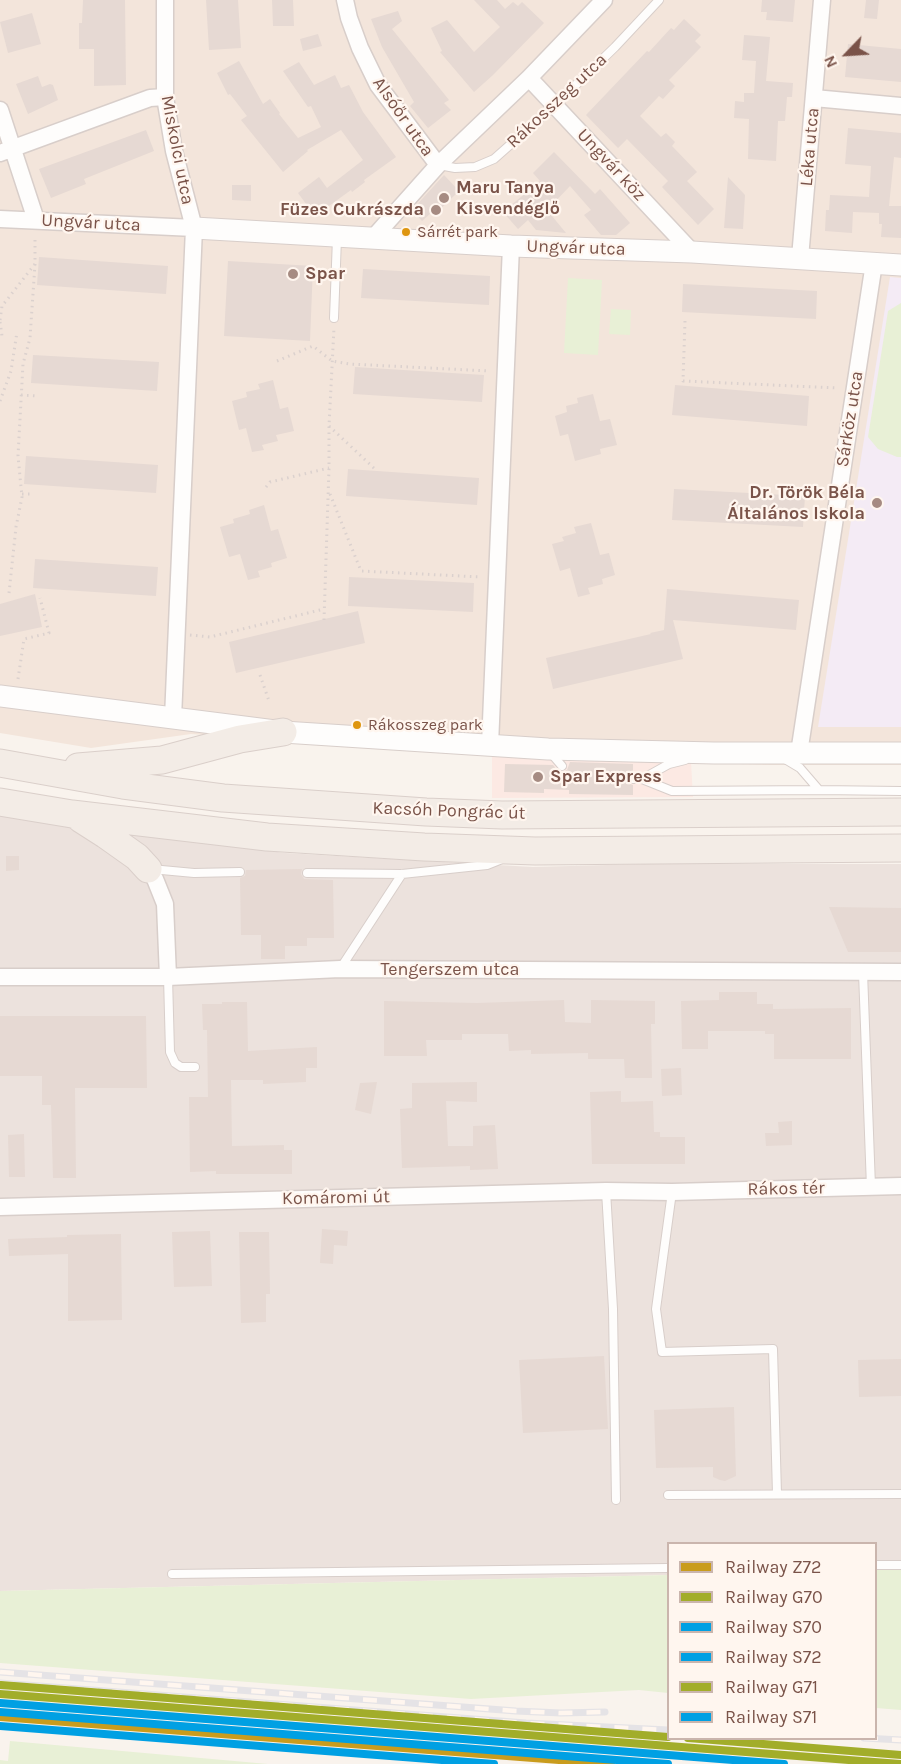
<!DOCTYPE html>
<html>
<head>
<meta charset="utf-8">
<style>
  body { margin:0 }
  #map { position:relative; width:901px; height:1764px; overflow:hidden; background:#f9f3ed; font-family:Karla,sans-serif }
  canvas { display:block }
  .legend { position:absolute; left:667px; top:1542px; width:210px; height:198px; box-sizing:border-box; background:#fff6ef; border:2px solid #cab5ad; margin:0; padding:8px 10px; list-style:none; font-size:18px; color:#7a5349 }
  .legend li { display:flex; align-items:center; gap:12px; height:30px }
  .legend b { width:30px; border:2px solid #cab5ad }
  .north { position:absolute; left:817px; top:24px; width:60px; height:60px; -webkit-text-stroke:4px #fff6ef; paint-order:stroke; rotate:245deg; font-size:16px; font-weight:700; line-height:24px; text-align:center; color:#7a5349 }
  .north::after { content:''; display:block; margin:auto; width:21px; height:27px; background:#7a5349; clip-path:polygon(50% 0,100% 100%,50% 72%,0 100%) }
</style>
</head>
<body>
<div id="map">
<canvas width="901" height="1764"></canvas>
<ul class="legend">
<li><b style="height:8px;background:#c99c1d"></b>Railway Z72</li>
<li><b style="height:8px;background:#a2ad2a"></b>Railway G70</li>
<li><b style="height:8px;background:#00a0e3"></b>Railway S70</li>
<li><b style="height:8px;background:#00a0e3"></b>Railway S72</li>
<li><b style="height:8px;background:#a2ad2a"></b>Railway G71</li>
<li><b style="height:8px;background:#00a0e3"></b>Railway S71</li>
</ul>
<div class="north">N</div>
</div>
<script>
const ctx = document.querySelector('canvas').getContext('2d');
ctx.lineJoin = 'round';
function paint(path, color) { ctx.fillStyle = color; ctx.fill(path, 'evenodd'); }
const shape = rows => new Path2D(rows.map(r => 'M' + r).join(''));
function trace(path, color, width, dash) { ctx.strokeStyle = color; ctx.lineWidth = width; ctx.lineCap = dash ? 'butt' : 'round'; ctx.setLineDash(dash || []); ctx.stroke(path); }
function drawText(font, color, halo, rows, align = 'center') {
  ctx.font = font + ' Karla,sans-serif'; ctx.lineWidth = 4.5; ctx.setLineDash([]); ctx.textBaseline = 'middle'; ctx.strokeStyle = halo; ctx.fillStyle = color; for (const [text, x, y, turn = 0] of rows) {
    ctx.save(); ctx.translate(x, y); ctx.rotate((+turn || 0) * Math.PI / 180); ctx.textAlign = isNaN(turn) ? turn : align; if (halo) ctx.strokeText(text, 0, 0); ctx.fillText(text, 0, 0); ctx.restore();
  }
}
paint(shape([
  [0,0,901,0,901,765,770,765,492,756,191,734,91,748,0,733]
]), '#f3e5db');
paint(shape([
  [492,756,691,762,693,797,492,798]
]), '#fce9e3');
paint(shape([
  [0,810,179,839,285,853,533,867,645,864,901,864,901,1570,876,1570,876,1544,668,1544,668,1575,0,1591]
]), '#ece2dd');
paint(shape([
  [890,277,901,278,901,727,818,727]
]), '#f4ebf5');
paint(shape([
  [568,278,602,280,598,355,564,353],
  [901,303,901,457,897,457,878,449,868,437,888,311],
  [611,309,631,310,630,335,609,334],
  [876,1570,901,1570,901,1710,876,1708],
  [668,1575,668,1693,639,1690,471,1699,0,1663,0,1591],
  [10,1741,268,1764,0,1764,0,1760,8,1761]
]), '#e8f0d6');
paint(shape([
  [83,0,125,0,126,85,94,86,94,49,79,49,79,23,82,23],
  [206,0,238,0,241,48,209,50],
  [272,0,293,0,294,26,273,26],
  [474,0,497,0,505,9,513,2,518,6,522,2,544,23,493,75,474,92,440,52,442,51,431,28,447,20,474,52,500,27],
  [762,0,795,0,793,22,766,20,767,12,761,12],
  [866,0,879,0,877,19,864,18],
  [398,11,402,21,392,29,449,100,444,103,451,110,428,128,410,106,414,102,382,47,371,19],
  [32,13,41,44,8,53,0,22],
  [684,19,701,35,695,41,701,47,669,80,675,86,663,99,659,96,640,116,661,137,666,133,675,142,672,146,697,172,687,181,714,209,698,225,662,187,668,181,627,139,618,148,586,115,647,51,649,52,671,28,674,30],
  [318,34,322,46,303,51,300,39],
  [744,35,770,37,766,81,793,83,792,97,787,97,785,121,778,121,776,161,748,159,749,119,734,118,735,101,744,102,744,93,754,93,756,61,742,60],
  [848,44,901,49,901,82,845,77],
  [239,61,263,104,270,99,280,113,279,114,298,138,321,127,311,106,308,107,283,71,299,62,314,85,335,75,341,88,349,85,363,112,396,157,364,180,365,182,352,192,351,190,315,216,298,193,319,177,327,188,363,160,341,130,307,150,308,151,283,172,241,120,247,116,230,94,228,95,217,73],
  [38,76,42,87,50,84,53,85,58,100,28,114,16,84],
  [848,128,901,133,901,158,894,157,889,206,901,206,901,238,881,237,882,224,879,224,879,213,853,212,852,233,825,231,826,210,829,210,830,195,869,197,871,166,845,164],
  [146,130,154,151,84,179,86,184,51,198,39,169],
  [554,152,595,194,600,189,630,223,616,235,601,235,584,215,591,210,570,186,547,210,566,233,536,230,528,220,518,229,503,212,540,181,533,173],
  [444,175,459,191,433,216,431,213,422,221,412,210],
  [728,177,745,195,743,229,724,228],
  [232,185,251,185,251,201,232,200],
  [39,257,168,266,166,294,37,285],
  [228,261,313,266,310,341,224,336],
  [363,269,490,276,489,305,361,298],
  [683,284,817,291,816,319,682,312],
  [33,355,159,362,157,391,31,383],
  [355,367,484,375,482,402,353,394],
  [273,380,280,409,288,407,294,431,276,435,278,441,262,445,264,450,252,452,246,428,239,430,232,401,247,397,246,392,260,389,258,384],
  [675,385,809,396,807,426,672,415],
  [593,394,600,421,610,419,617,445,600,449,601,454,575,461,568,434,560,436,555,416,567,412,566,406,578,403,577,398],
  [26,456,158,465,156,493,24,484],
  [348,469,479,478,477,505,346,496],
  [674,489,805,496,803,527,672,520],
  [264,505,271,531,278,529,287,558,271,563,272,567,258,571,260,577,248,580,240,554,229,557,220,527,234,523,233,519,250,514,249,510],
  [591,523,600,555,609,553,615,575,602,579,603,584,588,588,590,594,578,597,570,568,560,571,552,544,564,541,562,537,576,533,574,527],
  [35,559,158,567,156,596,33,588],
  [349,577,474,583,473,612,348,606],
  [667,589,799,600,796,630,673,620,683,659,553,689,546,658,651,634,650,633,664,630],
  [35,594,42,627,0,636,0,604],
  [358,611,365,643,236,673,229,642],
  [570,762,633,764,633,773,629,774,627,778,628,783,633,785,633,795,569,794,569,790,544,789,544,793,504,792,505,764,553,765,558,771,563,772,567,770],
  [6,856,19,856,19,870,6,871],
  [302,869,301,874,304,879,333,880,334,938,307,938,307,946,285,946,285,959,261,959,261,935,241,935,240,878,245,876,246,870],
  [829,907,901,908,901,952,848,952],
  [719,992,757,992,757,1004,773,1004,773,1009,851,1008,851,1059,774,1059,774,1034,765,1034,765,1031,708,1031,708,1049,682,1049,681,1001,719,1000],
  [564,1000,565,1022,591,1023,591,1000,655,1001,655,1024,651,1024,652,1078,625,1078,624,1059,588,1059,588,1053,531,1054,531,1050,509,1051,508,1034,462,1034,462,1040,426,1040,427,1056,384,1056,384,1001,477,1003],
  [222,1002,247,1002,248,1051,317,1047,317,1068,306,1068,306,1082,263,1084,263,1080,231,1080,232,1146,284,1145,284,1150,292,1150,292,1174,216,1174,216,1171,190,1172,189,1097,208,1097,207,1030,203,1030,202,1004,222,1004],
  [0,1016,146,1016,147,1088,75,1088,76,1178,53,1178,51,1105,42,1105,42,1076,0,1076],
  [681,1068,682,1095,662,1096,661,1069],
  [377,1082,371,1114,355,1110,360,1083],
  [477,1082,477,1102,446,1101,448,1146,473,1146,473,1126,495,1125,498,1169,470,1170,470,1166,402,1168,400,1109,412,1108,412,1083],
  [621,1091,621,1102,653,1101,654,1132,660,1132,660,1137,685,1137,685,1164,592,1164,590,1092],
  [792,1121,792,1145,766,1146,765,1133,779,1133,778,1122],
  [24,1134,25,1177,9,1177,8,1135],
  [322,1229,348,1231,347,1246,334,1245,333,1264,320,1263],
  [210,1231,212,1286,174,1287,172,1232],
  [239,1232,269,1232,270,1294,266,1294,266,1322,241,1323],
  [121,1234,122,1320,68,1321,68,1254,9,1256,8,1239,67,1237,67,1235],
  [604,1356,608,1429,523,1433,519,1360],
  [901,1359,901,1396,859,1397,858,1360],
  [734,1407,736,1476,725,1481,720,1480,713,1477,713,1467,656,1468,654,1410]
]), '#e6d9d3');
const service = shape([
  [439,165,455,168,475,167,494,159,555,105,615,47,659,0],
  [334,318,337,238],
  [550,752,562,766],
  [785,759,800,768,819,790,901,791],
  [633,779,642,779,672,791,819,790],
  [642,779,669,764,685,760],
  [151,869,194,873,240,872],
  [307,873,402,874,487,865,502,859],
  [340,969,402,874],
  [863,972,871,1187],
  [168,977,170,1052,175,1063,181,1067,195,1067],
  [606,1191,613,1309,616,1500],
  [672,1192,656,1309,662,1352,773,1349,777,1494],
  [668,1495,901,1494],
  [876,1565,901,1565],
  [172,1574,668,1568]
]);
const minor = shape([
  [165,0,165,97,174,151,194,228,173,718],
  [345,0,349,18,360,48,378,85,438,165],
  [529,78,692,252],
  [814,98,901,106],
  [0,110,36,220],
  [0,153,150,98,165,97],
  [0,219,194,228],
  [373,238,438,165,529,78,604,0],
  [800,258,822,0],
  [490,745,511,246],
  [799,753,874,263],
  [148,869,155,879,165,904,168,977],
  [0,977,168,977,340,969,901,972],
  [0,1207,606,1191,672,1192,901,1186]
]);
const tertiary = shape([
  [194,228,511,246,692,252,901,265],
  [0,696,283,732,548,749,714,753,901,753]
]);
const primary = shape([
  [0,763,123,785,223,798,426,812,502,815,901,812],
  [78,767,162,760,240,739,283,732],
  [0,802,72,814,267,837,424,847,535,851,901,848],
  [81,819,106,835,137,857,148,869]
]);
trace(service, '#d8ceca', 10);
trace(minor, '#d8ceca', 19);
trace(tertiary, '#d8ceca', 23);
trace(primary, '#dacfca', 29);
trace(shape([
  [0,320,2,306,35,264,35,237],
  [685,321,683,381,838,388],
  [0,322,2,336],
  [277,361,313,346,332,361,350,364,489,371],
  [21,395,37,396],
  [0,401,11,371,17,332],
  [329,426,376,470],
  [266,487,270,482,329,468],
  [22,494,31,494],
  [330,494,361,571,481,577],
  [9,593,16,527,22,497,18,456,23,364,30,338,35,264],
  [324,620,329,468,329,426,334,328],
  [190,635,210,637,324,609],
  [260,675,269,701],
  [18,679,24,639,49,633,40,598]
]), '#dbd1ce', 3, [1.5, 4.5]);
trace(service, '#fefdfc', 8);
trace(minor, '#fefdfc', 16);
trace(tertiary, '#fefdfc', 21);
trace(primary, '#f3ece6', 27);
const rail = shape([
  [0,1672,516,1711,561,1713,605,1712],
  [0,1683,526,1723,668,1730],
  [0,1692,22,1696],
  [864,1738,901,1740]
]);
trace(rail, '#e5e3e6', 7);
trace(rail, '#fff6ef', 4.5, [14]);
trace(shape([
  [0,1717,611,1764]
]), '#c99c1d', 8);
trace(shape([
  [0,1694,900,1764]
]), '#a2ad2a', 8);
trace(shape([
  [0,1703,784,1764]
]), '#00a0e3', 8);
trace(shape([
  [0,1726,494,1764]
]), '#00a0e3', 8);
trace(shape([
  [1,1685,668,1737],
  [688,1738,901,1755]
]), '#a2ad2a', 8);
trace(shape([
  [0,1712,668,1764]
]), '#00a0e3', 8);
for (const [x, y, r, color] of [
  [444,198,6,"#a68b82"],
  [436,210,6,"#a68b82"],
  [406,232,5,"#de950f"],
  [293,274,6,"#a68b82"],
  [877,503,6,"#a68b82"],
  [357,725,5,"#de950f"],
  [538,777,6,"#a68b82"]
]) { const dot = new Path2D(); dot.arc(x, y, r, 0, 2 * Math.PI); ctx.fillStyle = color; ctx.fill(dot); trace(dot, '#fff6ef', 2); }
drawText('16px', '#7a5349', '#fff6ef', [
  ["Sárrét park",417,232],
  ["Rákosszeg park",368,725]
], 'left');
drawText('18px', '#7a5349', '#fff6ef', [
  ["Rákosszeg utca",557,101,-43],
  ["Alsóőr utca",403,117,55],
  ["Léka utca",810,147,-85],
  ["Miskolci utca",177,150,79],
  ["Ungvár köz",611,165,47],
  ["Ungvár utca",91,223,3],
  ["Ungvár utca",576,248,2],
  ["Sárköz utca",850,419,-81],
  ["Kacsóh Pongrác út",449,811,2],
  ["Tengerszem utca",450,970],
  ["Rákos tér",786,1189,-1],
  ["Komáromi út",336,1198,-1]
]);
drawText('bold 18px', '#7a5349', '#fff6ef', [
  ["Maru Tanya",456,188],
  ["Kisvendéglő",456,209],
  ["Füzes Cukrászda",424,210,"right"],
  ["Spar",305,274],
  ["Dr. Török Béla",865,493,"right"],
  ["Általános Iskola",865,514,"right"],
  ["Spar Express",550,777]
], 'left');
</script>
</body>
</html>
